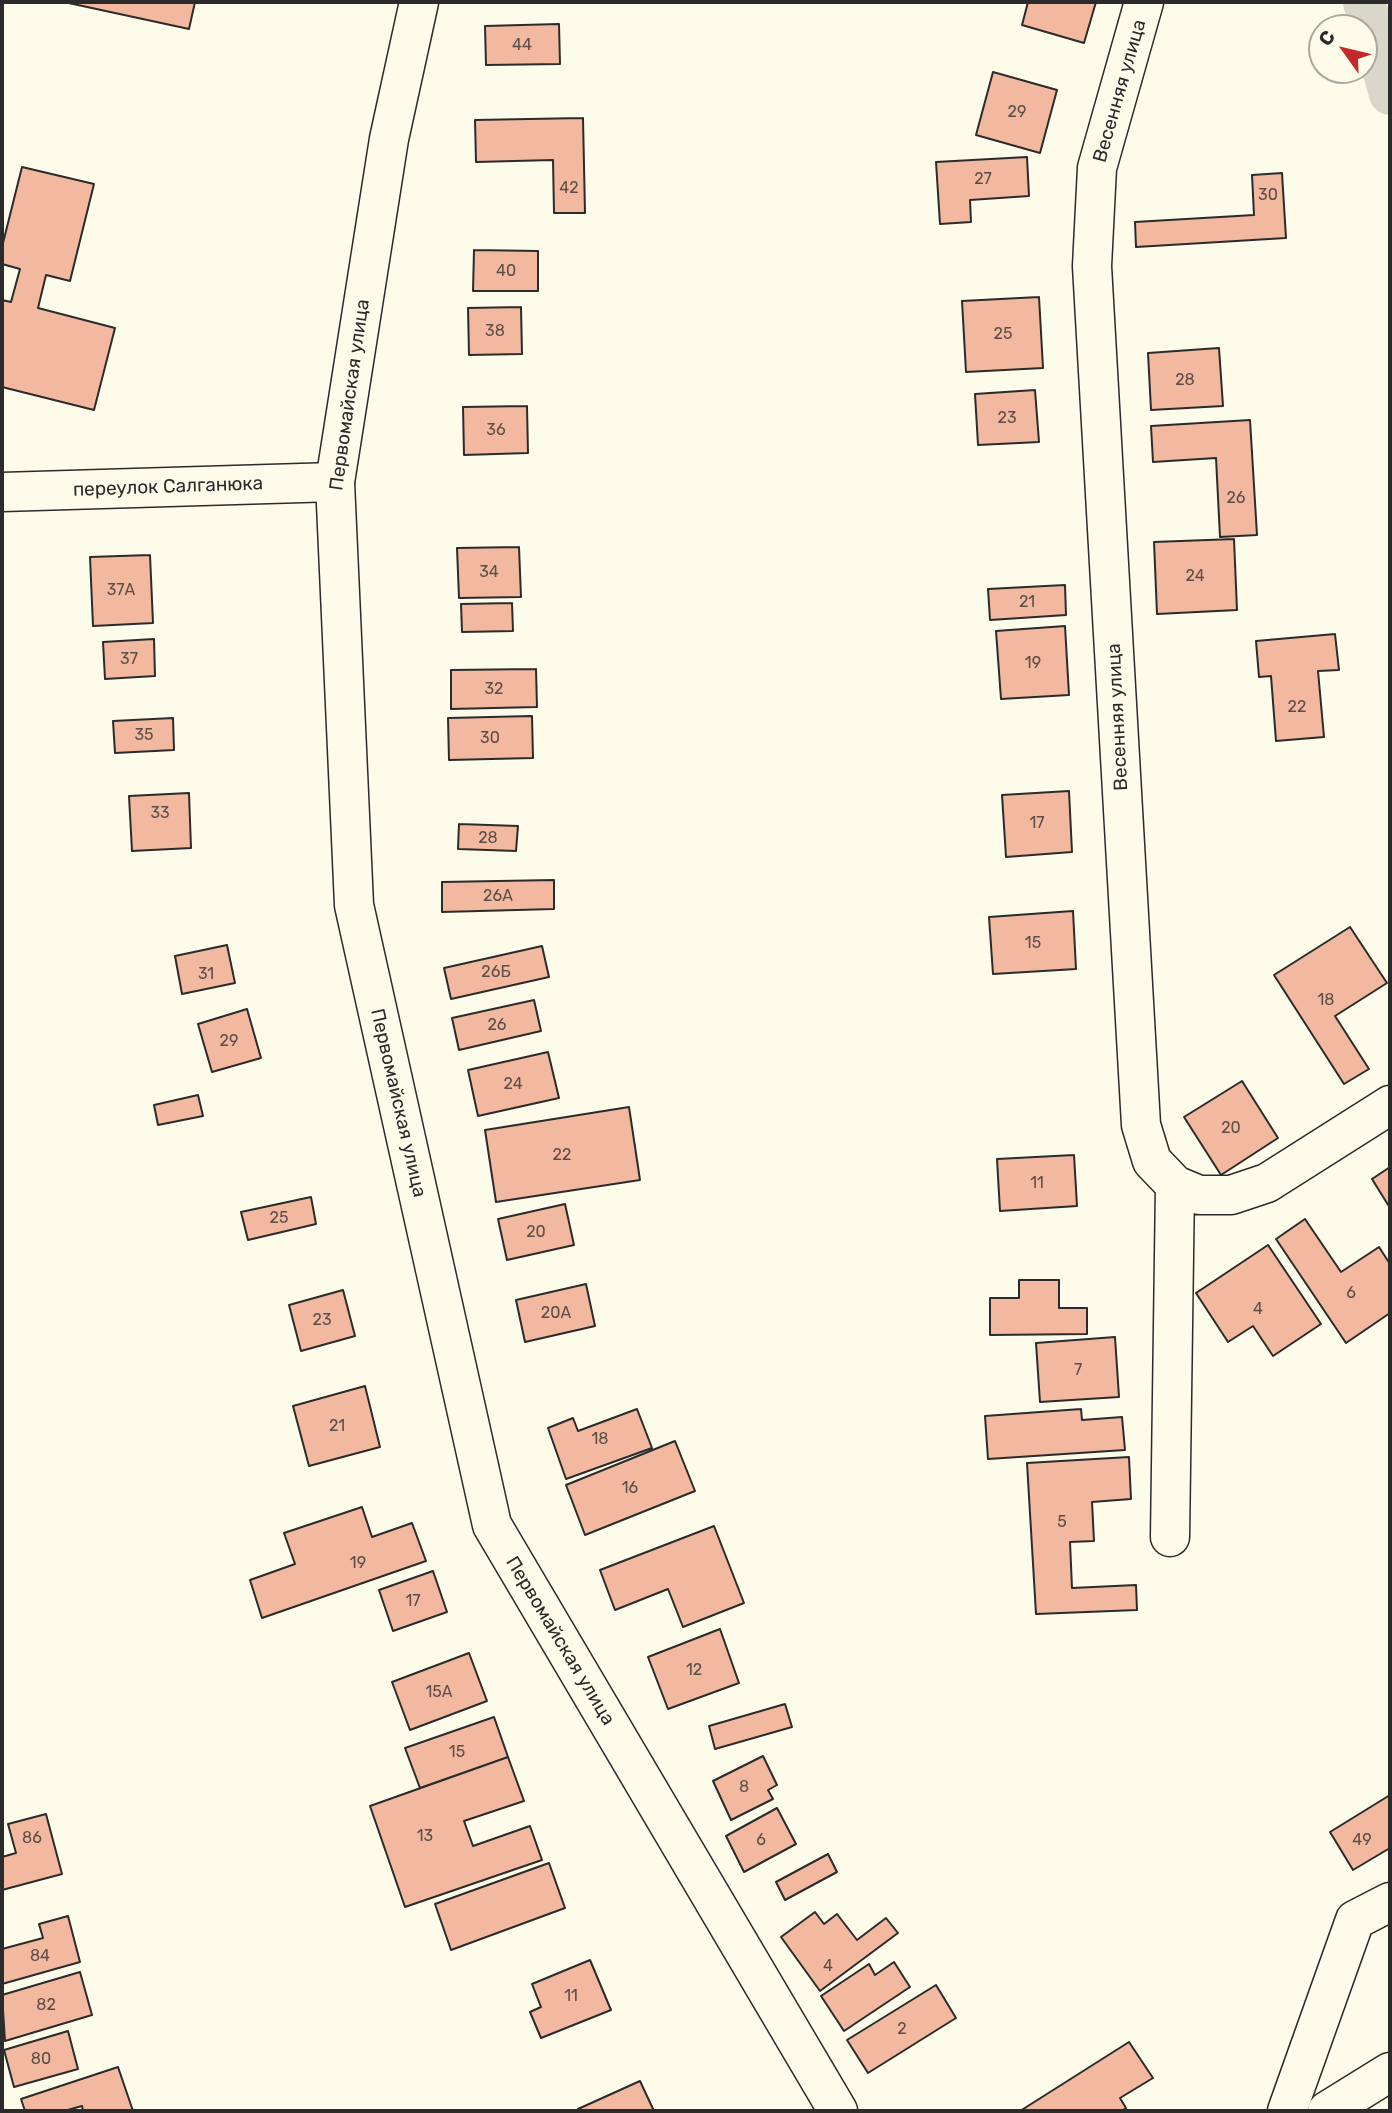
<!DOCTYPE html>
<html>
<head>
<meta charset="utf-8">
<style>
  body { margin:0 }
  #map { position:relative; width:1392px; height:2113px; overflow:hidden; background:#fdfbea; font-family:Rubik,sans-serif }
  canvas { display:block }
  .frame { position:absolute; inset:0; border:4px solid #2b2b2b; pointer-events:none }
  .north { position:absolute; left:1308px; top:14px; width:70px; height:70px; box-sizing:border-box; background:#fdfbea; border:2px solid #a9a89e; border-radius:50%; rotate:304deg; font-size:19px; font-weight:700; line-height:28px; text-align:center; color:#2b2b2b }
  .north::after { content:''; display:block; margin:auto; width:24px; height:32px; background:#c62828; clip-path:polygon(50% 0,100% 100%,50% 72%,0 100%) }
</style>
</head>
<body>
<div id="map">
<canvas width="1392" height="2113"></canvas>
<div class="frame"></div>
<div class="north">С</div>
</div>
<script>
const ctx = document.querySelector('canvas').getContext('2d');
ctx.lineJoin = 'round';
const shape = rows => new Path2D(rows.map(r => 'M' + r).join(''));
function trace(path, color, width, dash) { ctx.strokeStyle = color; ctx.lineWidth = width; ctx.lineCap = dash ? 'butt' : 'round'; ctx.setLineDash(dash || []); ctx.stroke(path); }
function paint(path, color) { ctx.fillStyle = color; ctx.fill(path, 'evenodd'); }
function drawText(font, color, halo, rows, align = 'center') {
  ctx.font = font + ' Rubik,sans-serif'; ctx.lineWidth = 5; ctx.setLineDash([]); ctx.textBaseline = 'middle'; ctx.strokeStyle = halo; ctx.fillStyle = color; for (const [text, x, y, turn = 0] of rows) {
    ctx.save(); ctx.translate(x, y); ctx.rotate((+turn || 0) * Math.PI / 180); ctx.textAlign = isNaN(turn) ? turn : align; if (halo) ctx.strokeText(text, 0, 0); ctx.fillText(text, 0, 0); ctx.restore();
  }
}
trace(shape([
  [1364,2,1390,94]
]), '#d8d7c9', 42);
const building = shape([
  [64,2,195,2,189,29,64,2],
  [1028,2,1096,2,1084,43,1022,25,1028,2],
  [559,24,560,64,486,65,485,26,559,24],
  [993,72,1057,90,1040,153,976,135,993,72],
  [583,118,585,213,554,213,553,160,476,162,475,120,583,118],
  [1027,157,1029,196,970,200,971,222,940,224,936,162,1027,157],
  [22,167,94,184,70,281,46,275,38,308,115,328,94,410,2,387,2,300,11,302,20,269,2,264,2,247,22,167],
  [1282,173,1286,238,1136,247,1135,222,1254,215,1252,175,1282,173],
  [474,250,538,251,538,291,473,291,474,250],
  [1039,297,1043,368,966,372,962,301,1039,297],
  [521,307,522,354,469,355,468,308,521,307],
  [1219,348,1223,406,1151,410,1148,353,1219,348],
  [1035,390,1039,442,978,445,975,394,1035,390],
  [527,406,528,453,464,455,463,407,527,406],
  [1250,420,1257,535,1220,537,1216,458,1153,462,1151,426,1250,420],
  [1234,539,1237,610,1157,614,1154,542,1234,539],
  [519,547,521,597,459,598,457,548,519,547],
  [150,555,153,623,93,626,90,557,150,555],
  [1065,585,1066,615,990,620,988,589,1065,585],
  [512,603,513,631,462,632,461,604,512,603],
  [1065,626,1069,695,1001,699,996,631,1065,626],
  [1335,634,1339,670,1318,671,1324,737,1276,741,1271,676,1259,677,1256,641,1335,634],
  [154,639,155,676,105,679,103,642,154,639],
  [536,669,537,707,451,709,451,670,536,669],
  [532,716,533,758,449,760,448,718,532,716],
  [173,718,174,750,115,753,113,721,173,718],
  [1069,791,1072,852,1006,857,1002,795,1069,791],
  [189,793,191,848,132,851,129,796,189,793],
  [459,824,518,826,516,851,458,849,459,824],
  [554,880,554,909,442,912,442,882,554,880],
  [1073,911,1076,969,993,974,989,917,1073,911],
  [1350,927,1387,983,1335,1016,1369,1069,1344,1084,1274,975,1350,927],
  [227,945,235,983,182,994,175,956,227,945],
  [542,946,549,977,451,999,444,968,542,946],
  [534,1000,541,1031,459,1050,452,1018,534,1000],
  [247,1009,261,1058,212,1072,198,1024,247,1009],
  [548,1052,559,1098,478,1116,468,1070,548,1052],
  [1242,1081,1278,1138,1221,1175,1184,1117,1242,1081],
  [198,1095,203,1116,158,1125,154,1105,198,1095],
  [629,1107,640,1180,496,1202,485,1130,629,1107],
  [1074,1155,1077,1206,1000,1211,997,1159,1074,1155],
  [1390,1167,1390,1208,1372,1179,1390,1167],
  [311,1197,316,1224,248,1240,241,1212,311,1197],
  [565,1204,574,1245,507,1260,498,1219,565,1204],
  [1305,1219,1341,1272,1379,1247,1390,1264,1390,1313,1346,1343,1276,1239,1305,1219],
  [1268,1245,1321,1324,1273,1356,1253,1326,1228,1342,1196,1293,1268,1245],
  [1019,1280,1059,1280,1059,1308,1087,1308,1087,1334,990,1335,990,1298,1019,1298,1019,1280],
  [586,1284,595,1326,525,1342,516,1300,586,1284],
  [343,1290,355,1336,301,1351,289,1305,343,1290],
  [1115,1337,1119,1397,1040,1402,1036,1343,1115,1337],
  [365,1386,380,1447,309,1466,293,1406,365,1386],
  [637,1409,652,1448,566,1479,548,1428,573,1418,578,1431,637,1409],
  [1081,1409,1082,1420,1122,1417,1125,1450,988,1459,985,1416,1081,1409],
  [675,1441,695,1491,585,1535,566,1485,675,1441],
  [1129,1457,1131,1499,1092,1502,1094,1541,1070,1542,1072,1588,1136,1585,1137,1610,1036,1614,1027,1463,1129,1457],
  [362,1507,372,1537,412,1523,426,1561,262,1618,250,1580,295,1564,284,1533,362,1507],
  [714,1526,744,1603,683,1627,668,1589,615,1610,600,1570,714,1526],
  [433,1571,447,1612,393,1631,379,1590,433,1571],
  [720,1629,739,1683,668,1709,648,1657,720,1629],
  [469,1653,487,1701,410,1730,392,1682,469,1653],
  [785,1704,792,1727,715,1749,709,1726,785,1704],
  [494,1717,508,1757,420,1788,405,1748,494,1717],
  [763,1756,777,1785,768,1790,773,1799,731,1820,713,1781,763,1756],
  [508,1757,524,1801,464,1821,473,1846,530,1826,542,1860,405,1907,370,1806,508,1757],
  [1390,1795,1390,1848,1353,1870,1330,1832,1390,1795],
  [777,1808,796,1844,744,1872,726,1836,777,1808],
  [46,1814,62,1874,2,1890,2,1857,16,1853,8,1824,46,1814],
  [828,1854,837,1872,785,1900,776,1882,828,1854],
  [549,1863,565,1908,451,1950,435,1904,549,1863],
  [815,1912,824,1924,837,1914,857,1940,886,1918,898,1933,820,1991,781,1937,815,1912],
  [68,1916,80,1962,2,1984,2,1949,43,1938,39,1924,68,1916],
  [590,1960,611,2010,541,2038,530,2012,541,2007,532,1984,590,1960],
  [894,1962,910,1987,844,2031,821,1996,869,1964,875,1975,894,1962],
  [80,1972,92,2015,5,2041,2,1995,80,1972],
  [936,1985,956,2018,868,2073,847,2040,936,1985],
  [68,2031,78,2069,14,2087,4,2050,68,2031],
  [1129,2042,1153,2078,1120,2098,1126,2108,1122,2111,1020,2111,1129,2042],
  [118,2067,133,2111,83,2111,82,2106,64,2111,25,2111,21,2099,118,2067],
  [640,2081,654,2111,579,2111,578,2109,640,2081]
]);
paint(building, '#f2b8a0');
trace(building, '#2b2b2b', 2);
const minor = shape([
  [1144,2,1097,168,1092,266,1141,1125,1152,1161,1175,1185,1199,1195,1231,1195,1267,1183,1390,1105],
  [2,492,335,482],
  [1170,1537,1175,1185],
  [1287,2111,1355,1920,1390,1902]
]);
const major = shape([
  [419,2,389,139,335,482,354,905,492,1525,838,2111],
  [1327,2111,1390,2072]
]);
trace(minor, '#2b2b2b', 41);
trace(major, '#2b2b2b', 41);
trace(minor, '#fdfbea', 38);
trace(major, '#fdfbea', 38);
drawText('16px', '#5d4e48', null, [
  ["44",522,45],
  ["29",1017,112],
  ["27",983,179],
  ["42",569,188],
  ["30",1268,195],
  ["40",506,271],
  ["38",495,331],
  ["25",1003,334],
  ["28",1185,380],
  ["23",1007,418],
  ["36",496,430],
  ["26",1236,498],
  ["34",489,572],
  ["24",1195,576],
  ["37А",121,590],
  ["21",1027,602],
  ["37",129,659],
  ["19",1033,663],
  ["32",494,689],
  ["22",1297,707],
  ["35",144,735],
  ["30",490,738],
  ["33",160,813],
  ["17",1037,823],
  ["28",488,838],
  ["26А",498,896],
  ["15",1033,943],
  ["26Б",496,972],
  ["31",206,974],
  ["18",1326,1000],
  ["26",497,1025],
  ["29",229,1041],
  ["24",513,1084],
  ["20",1231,1128],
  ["22",562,1155],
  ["11",1037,1183],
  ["25",279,1218],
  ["20",536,1232],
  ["6",1351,1293],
  ["4",1258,1309],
  ["20А",556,1313],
  ["23",322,1320],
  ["7",1078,1370],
  ["21",337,1426],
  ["18",600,1439],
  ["16",630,1488],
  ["5",1062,1522],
  ["19",358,1563],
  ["17",413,1601],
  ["12",694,1670],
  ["15А",439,1692],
  ["15",457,1752],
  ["8",744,1787],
  ["13",425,1836],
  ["86",32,1838],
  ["6",761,1840],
  ["49",1362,1840],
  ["84",40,1956],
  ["4",828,1966],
  ["11",571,1996],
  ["82",46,2005],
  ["2",902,2029],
  ["80",41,2059]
]);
drawText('19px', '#2b2b2b', '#fdfbea', [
  ["Весенняя улица",1120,91,-74],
  ["Первомайская улица",350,395,-82],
  ["переулок Салганюка",168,487,-2],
  ["Весенняя улица",1118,717,-93],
  ["Первомайская улица",398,1103,77],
  ["Первомайская улица",560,1641,59]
]);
</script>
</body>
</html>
